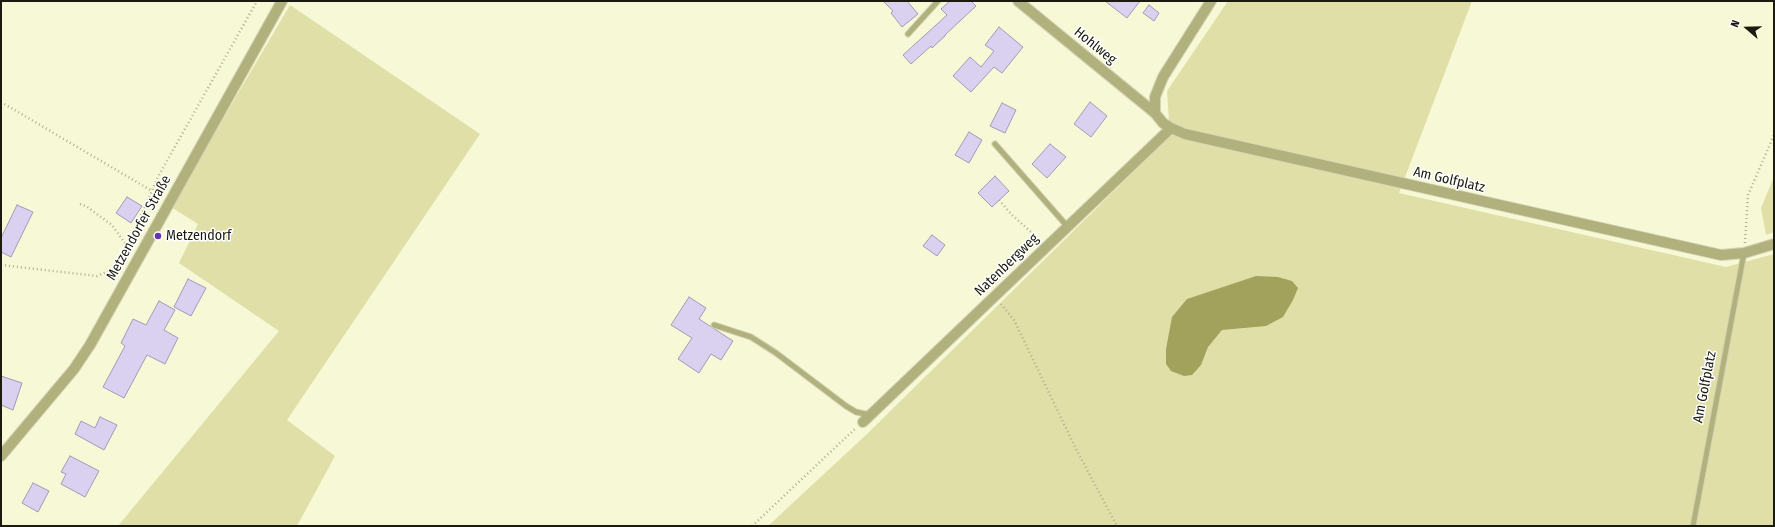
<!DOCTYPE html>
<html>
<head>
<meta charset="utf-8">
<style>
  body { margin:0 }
  #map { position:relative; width:1775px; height:527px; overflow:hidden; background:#f7f8d6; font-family:"Fira Sans Condensed",sans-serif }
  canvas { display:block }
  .frame { position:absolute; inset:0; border:2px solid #1a1a0e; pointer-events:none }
  .north { position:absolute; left:1727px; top:8px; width:40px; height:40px; -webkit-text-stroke:3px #fff; paint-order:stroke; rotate:290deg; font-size:11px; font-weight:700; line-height:16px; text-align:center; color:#1a1a0e }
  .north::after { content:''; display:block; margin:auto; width:14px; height:18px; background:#1a1a0e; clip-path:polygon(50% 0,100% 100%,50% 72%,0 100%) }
</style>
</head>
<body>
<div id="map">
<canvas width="1775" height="527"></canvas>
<div class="frame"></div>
<div class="north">N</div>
</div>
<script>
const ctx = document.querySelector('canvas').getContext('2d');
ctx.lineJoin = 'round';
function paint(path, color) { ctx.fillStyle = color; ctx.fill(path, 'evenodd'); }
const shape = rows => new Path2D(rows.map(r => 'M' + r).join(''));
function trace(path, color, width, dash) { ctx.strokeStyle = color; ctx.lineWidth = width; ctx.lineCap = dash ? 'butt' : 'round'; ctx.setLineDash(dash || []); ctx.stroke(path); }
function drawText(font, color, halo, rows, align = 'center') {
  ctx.font = font + ' "Fira Sans Condensed",sans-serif'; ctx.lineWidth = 3; ctx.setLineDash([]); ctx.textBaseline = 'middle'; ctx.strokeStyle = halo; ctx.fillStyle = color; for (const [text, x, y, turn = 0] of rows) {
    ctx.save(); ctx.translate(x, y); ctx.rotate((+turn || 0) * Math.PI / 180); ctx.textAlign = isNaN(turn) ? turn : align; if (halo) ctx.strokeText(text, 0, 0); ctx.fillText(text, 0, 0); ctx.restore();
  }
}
paint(shape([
  [1228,1,1472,1,1399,193,1726,267,1774,254,1774,526,768,526,867,434,1170,136,1167,91],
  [290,5,480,134,287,420,335,456,297,526,118,526,279,331,179,263,198,224,171,207],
  [1774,177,1774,232,1766,235,1761,208]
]), '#e0dfa8');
paint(shape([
  [1256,276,1278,277,1292,281,1298,288,1293,300,1283,317,1266,326,1222,330,1208,347,1201,365,1192,375,1184,376,1171,371,1166,364,1166,349,1172,317,1187,299]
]), '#a3a25d');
const building = shape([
  [883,1,907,1,918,14,902,27,891,13,893,11,883,1],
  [950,1,971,1,976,6,945,35,945,36,932,48,931,46,911,64,903,55,947,15,941,9,950,1],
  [1105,1,1140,1,1127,18,1105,1],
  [1149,5,1159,13,1154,21,1143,13,1149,5],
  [999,27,1023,47,1002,73,994,67,971,92,953,76,970,57,981,67,994,51,985,45,999,27],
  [1090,102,1107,116,1091,137,1074,124,1090,102],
  [1002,103,1016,110,1005,133,990,126,1002,103],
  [969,132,982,140,969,163,955,155,969,132],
  [1050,144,1066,157,1047,178,1032,164,1050,144],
  [995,176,1009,191,992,207,978,193,995,176],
  [127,197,142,206,131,223,116,213,127,197],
  [17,205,33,212,11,257,1,252,1,238,17,205],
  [932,235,945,245,937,256,923,246,932,235],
  [188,279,206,288,191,316,174,307,188,279],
  [689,297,706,308,699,319,733,341,721,360,711,354,699,373,678,359,692,338,671,325,689,297],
  [159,301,175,310,164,330,178,338,165,364,147,355,124,398,103,387,125,346,121,343,133,319,146,325,159,301],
  [1,376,22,383,13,410,1,405,1,376],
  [100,417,117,425,104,450,75,434,81,421,95,428,100,417],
  [70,456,99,471,85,497,61,484,66,474,61,472,70,456],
  [33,483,49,491,38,512,22,503,33,483]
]);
paint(building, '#dad1f1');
trace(building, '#a299b7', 1);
const lane = shape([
  [908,34,938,1],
  [995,144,1067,226],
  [714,325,751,337,776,353,846,406,856,412,870,415],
  [1693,526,1744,253]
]);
const street = shape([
  [1018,1,1155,113,1163,123,1171,128,1185,134,1721,255,1744,253,1774,244],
  [1155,113,1155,97,1163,77,1211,1],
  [863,422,1171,128],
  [1,456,74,369,90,345,282,1]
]);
trace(lane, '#d4d4b6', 7);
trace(street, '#d4d4b6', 12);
trace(shape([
  [1,102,152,191],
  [999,200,1012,215,1040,240],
  [80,204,86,206,112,225,127,246],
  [1745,243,1748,195,1774,135],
  [129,252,127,247,159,175,257,1],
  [1,265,97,276,113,269,125,259],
  [1001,304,1014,320,1077,451,1117,526],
  [752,526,856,428]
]), '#aeaf94', 2.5, [1, 3]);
trace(lane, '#b1b17e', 5);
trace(street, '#b1b17e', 10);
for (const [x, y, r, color] of [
  [158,236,4,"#6734ab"]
]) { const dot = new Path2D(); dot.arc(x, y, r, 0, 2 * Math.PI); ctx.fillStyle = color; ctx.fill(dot); trace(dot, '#fff', 1.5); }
drawText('14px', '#1a1a0e', '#fff', [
  ["Hohlweg",1095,46,39],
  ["Am Golfplatz",1449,180,13],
  ["Metzendorfer Straße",139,228,-61],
  ["Natenbergweg",1007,265,-44],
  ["Am Golfplatz",1705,387,-79]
]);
drawText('14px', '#1a1a0e', '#fff', [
  ["Metzendorf",166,236]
], 'left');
</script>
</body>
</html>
